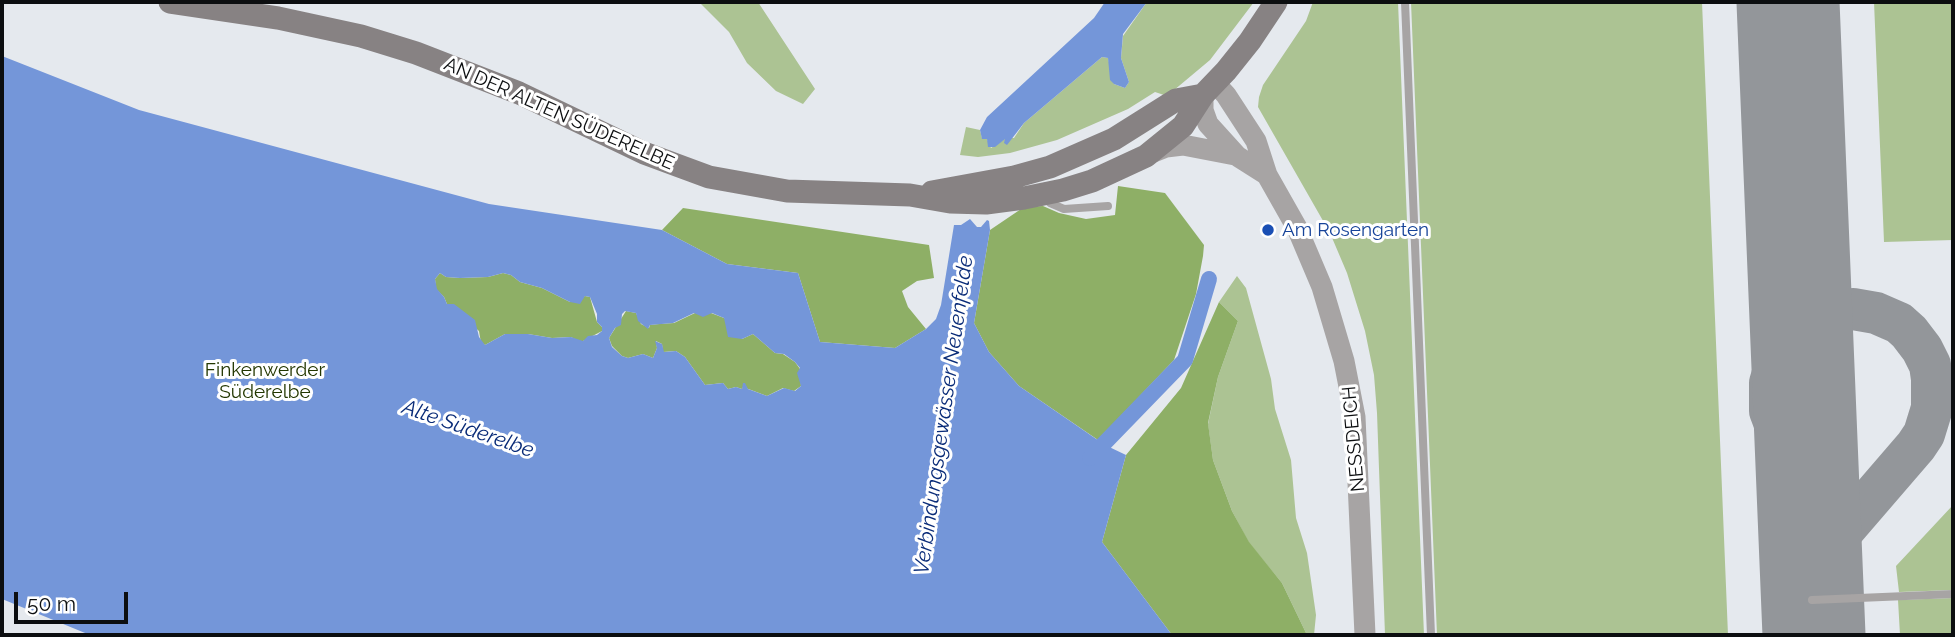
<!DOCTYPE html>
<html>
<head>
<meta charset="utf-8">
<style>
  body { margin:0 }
  #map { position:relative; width:1955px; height:637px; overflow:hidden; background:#e5e9ee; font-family:Raleway,sans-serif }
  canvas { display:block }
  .frame { position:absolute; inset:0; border:4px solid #0c0e10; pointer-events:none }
  .scale { position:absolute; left:14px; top:592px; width:114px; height:32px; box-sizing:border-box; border:4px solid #0c0e10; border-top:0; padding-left:9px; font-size:21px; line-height:24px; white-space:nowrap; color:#0c0e10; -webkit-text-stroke:5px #fff; paint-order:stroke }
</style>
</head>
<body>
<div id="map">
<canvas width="1955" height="637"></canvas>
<div class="frame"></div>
<div class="scale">50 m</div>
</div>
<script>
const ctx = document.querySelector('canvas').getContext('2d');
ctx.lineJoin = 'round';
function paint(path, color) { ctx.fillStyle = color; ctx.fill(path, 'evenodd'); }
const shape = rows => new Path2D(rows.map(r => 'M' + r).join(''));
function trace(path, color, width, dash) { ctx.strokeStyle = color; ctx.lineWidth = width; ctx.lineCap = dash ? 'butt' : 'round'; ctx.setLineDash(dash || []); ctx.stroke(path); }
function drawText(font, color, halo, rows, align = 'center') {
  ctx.font = font + ' Raleway,sans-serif'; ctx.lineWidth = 6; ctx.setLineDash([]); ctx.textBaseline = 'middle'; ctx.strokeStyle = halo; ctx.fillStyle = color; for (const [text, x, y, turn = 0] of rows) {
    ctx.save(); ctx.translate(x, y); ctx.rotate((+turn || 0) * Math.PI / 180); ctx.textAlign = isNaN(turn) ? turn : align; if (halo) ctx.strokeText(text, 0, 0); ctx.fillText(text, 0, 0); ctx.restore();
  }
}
paint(shape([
  [699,2,758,2,815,89,803,104,776,91,747,63,729,32],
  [1147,2,1254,2,1210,60,1167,96,1155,92,1128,109,1057,140,1010,153,978,157,960,155,966,127,980,130,982,138,987,139,991,148,1006,138,1014,138,1024,123,1102,57,1108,58,1114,84,1125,88,1129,82,1121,58,1123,36],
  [1313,2,1398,2,1424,635,1385,635,1377,413,1374,375,1365,331,1347,273,1330,233,1258,107,1259,97,1263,85,1306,21],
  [1411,2,1702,2,1728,635,1437,635],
  [1874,2,1953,2,1953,240,1884,242],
  [1237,276,1246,288,1271,379,1275,409,1291,460,1296,518,1307,553,1316,615,1314,635,1307,635,1282,583,1249,543,1232,511,1213,460,1208,424,1218,377,1238,321,1219,302],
  [1953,505,1953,590,1899,592,1896,566],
  [1953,598,1953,635,1900,635,1898,600]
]), '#acc393');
paint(shape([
  [1118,186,1165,193,1204,245,1203,256,1196,294,1174,360,1098,440,1019,386,989,352,974,323,990,230,1024,207,1043,206,1059,213,1086,219,1115,215],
  [683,208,929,245,934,278,917,281,902,291,908,307,926,329,895,348,820,342,798,273,727,264,662,230],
  [440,273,446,277,460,278,488,277,503,273,511,275,520,282,542,288,570,302,585,296,590,297,597,322,602,327,602,331,583,341,578,341,571,337,552,338,528,334,505,334,485,345,481,343,479,331,447,304,444,297,436,289,435,279],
  [1219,302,1238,321,1218,377,1208,423,1213,460,1232,511,1249,542,1282,583,1307,635,1172,635,1102,542,1126,455,1181,388],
  [626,311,636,313,641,324,649,328,650,325,659,324,674,323,695,313,711,313,724,318,742,339,753,334,775,353,783,354,795,362,800,369,801,386,794,391,783,388,767,396,743,387,742,389,736,387,728,389,723,383,705,385,685,357,676,351,663,352,662,344,656,341,657,348,653,358,643,354,628,358,622,356,612,346,609,338]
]), '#8eaf66');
paint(shape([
  [1105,2,1147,2,1123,34,1121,58,1129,82,1125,88,1114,84,1110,80,1108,58,1102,57,1024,123,1007,145,1004,143,1005,139,995,147,988,147,987,139,982,139,980,130,987,117,1094,18],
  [2,56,139,110,489,204,662,230,727,264,798,273,820,342,895,348,926,329,936,319,941,305,954,225,961,225,970,219,977,227,981,227,987,220,989,221,990,230,974,323,989,352,1019,386,1105,445,1126,455,1102,542,1172,635,90,635,2,599],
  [440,273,446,277,460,278,488,277,503,273,511,275,520,282,542,288,570,302,580,304,585,296,590,297,597,314,597,322,602,327,602,331,597,335,588,336,583,341,571,337,552,338,528,334,505,334,485,345,479,337,475,320,454,304,447,304,444,297,437,289,435,279],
  [625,311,636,313,638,321,648,329,650,325,673,323,694,313,703,317,712,313,724,318,728,337,742,339,753,334,775,353,784,354,795,362,800,368,797,373,801,386,795,391,784,388,767,396,748,389,745,383,743,383,742,389,736,387,728,389,723,383,705,385,685,357,676,351,664,352,662,344,655,341,657,348,653,358,643,354,628,358,622,356,612,347,609,338,615,328,621,325,622,314]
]), '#7496d9');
trace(shape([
  [1090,458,1185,360,1209,279]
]), '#7496d9', 16);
trace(shape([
  [1809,524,1800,471,1781,440,1770,411,1770,383,1775,366,1790,339,1800,329,1823,314,1853,309,1876,313,1899,323,1909,332,1922,349,1930,365,1932,379,1932,408,1924,434,1916,446,1829,547,1818,574,1812,600]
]), '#93969a', 42);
trace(shape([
  [1788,2,1814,635]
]), '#93969a', 103);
trace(shape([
  [1405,2,1431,635],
  [1044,197,1050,203,1064,209,1108,206],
  [1812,600,1953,594]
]), '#a7a4a4', 8);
trace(shape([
  [1215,83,1226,95,1256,141,1267,175,1297,228,1322,287,1344,361,1355,417,1365,635],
  [1203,95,1203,110,1208,124,1237,156,1267,175],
  [1151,153,1166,147,1183,145,1235,155]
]), '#a7a4a4', 21);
trace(shape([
  [170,2,278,18,361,36,416,53,519,93,644,153,709,177,787,191,910,195,950,202,986,203,1024,198,1063,190,1092,181,1146,156,1183,126,1203,95,1226,71,1250,41,1276,2],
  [932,192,1014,177,1050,167,1114,139,1176,100,1203,95]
]), '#878283', 23);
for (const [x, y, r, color] of [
  [1268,230,7,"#1a4fb4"]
]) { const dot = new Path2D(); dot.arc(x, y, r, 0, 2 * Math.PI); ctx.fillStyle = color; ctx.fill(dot); trace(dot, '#fff', 2.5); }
drawText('19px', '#0c0e10', '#fff', [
  ["AN DER ALTEN SÜDERELBE",559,114,24],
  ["NESSDEICH",1354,439,-95]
]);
drawText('19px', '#164399', '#fff', [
  ["Am Rosengarten",1282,230]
], 'left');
drawText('19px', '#233700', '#fff', [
  ["Finkenwerder",265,370],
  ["Süderelbe",265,392]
]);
drawText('italic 21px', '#092b78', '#fff', [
  ["Verbindungsgewässer Neuenfelde",944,415,-82],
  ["Alte Süderelbe",468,429,19]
]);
</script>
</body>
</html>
